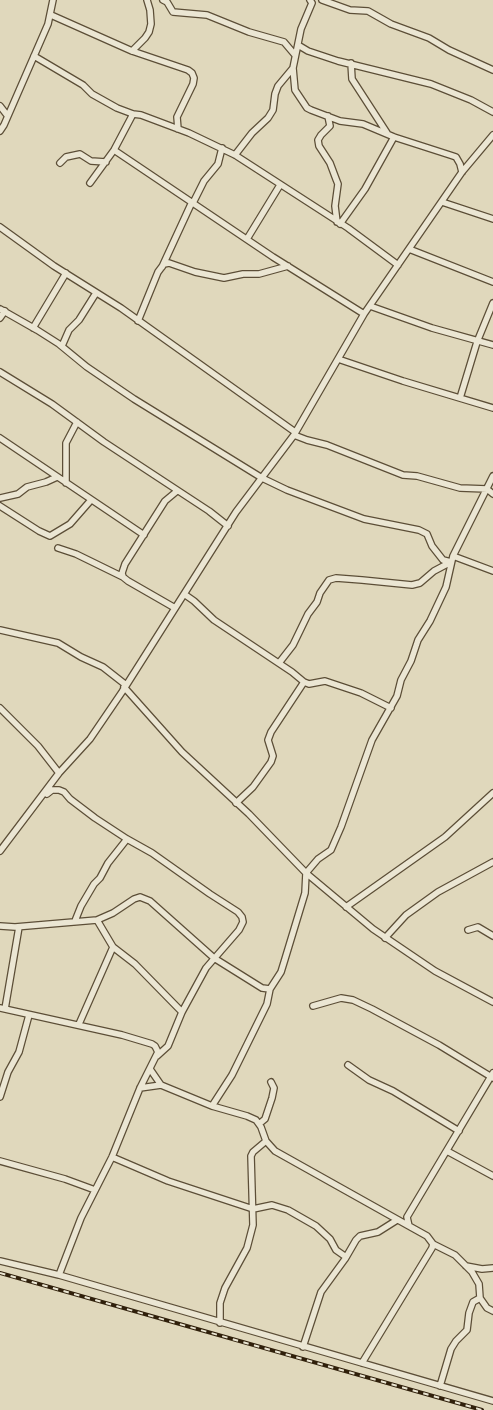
<!DOCTYPE html>
<html>
<head>
<meta charset="utf-8">
<style>
  body { margin:0 }
  canvas { display:block; background:#e0d8bc }
</style>
</head>
<body>
<canvas width="493" height="1410"></canvas>
<script>
const ctx = document.querySelector('canvas').getContext('2d');
ctx.lineJoin = 'round';
const shape = rows => new Path2D(rows.map(r => 'M' + r).join(''));
function trace(path, color, width, dash) { ctx.strokeStyle = color; ctx.lineWidth = width; ctx.lineCap = dash ? 'butt' : 'round'; ctx.setLineDash(dash || []); ctx.stroke(path); }
const street = shape([
  [163,0,167,2,173,12,207,15,249,32,284,42,295,55],
  [322,0,350,10,368,11,391,24,429,38,449,50,493,70],
  [51,15,132,51,188,70,192,73,194,78,193,84,177,117,178,129],
  [298,45,308,51,338,61,431,84,471,100,493,112],
  [132,51,145,38,149,32,151,24,150,10,147,0],
  [34,56,83,85,92,94,117,108,133,114,141,115,189,133,235,155,348,228,398,265],
  [351,63,352,79,387,133],
  [293,68,295,90,307,108,311,110,340,121,363,124,394,137,450,155,456,157,460,164,462,172],
  [0,106,7,115],
  [328,116,330,126,321,135,318,140,319,146,330,163,336,179,338,184,335,206,337,222],
  [0,131,4,125,48,24,53,0],
  [114,150,273,257,364,314],
  [235,155,252,133,268,118,273,110,275,94,278,86,293,68,301,29,312,3,310,0],
  [60,163,66,157,80,154,91,161,106,162],
  [90,183,114,150,133,114],
  [442,202,493,219],
  [193,203,204,181,218,164,222,148],
  [340,224,365,189,394,137],
  [0,227,54,266,121,308,295,432],
  [247,239,280,185],
  [409,249,493,282],
  [162,267,192,202],
  [370,306,432,328,493,345],
  [0,309,37,330,59,344,87,367,134,399,262,478,287,490,364,519,419,530,427,534,432,546,443,560,451,562],
  [0,318,5,311],
  [138,321,158,272,164,264,169,263,195,272,224,278,243,274,259,274,288,266],
  [33,328,66,273],
  [62,346,69,330,79,320,96,293],
  [338,359,403,381,493,408],
  [0,372,52,404,104,442,209,511,228,526],
  [460,398,477,342,493,303],
  [294,435,307,440,327,445,403,475,417,476,460,488,487,489,493,494],
  [0,438,144,535],
  [66,483,66,443,77,422],
  [0,498,18,494,27,487,46,482,57,477],
  [0,506,39,531,50,536,70,524,91,500],
  [58,548,76,554,123,577],
  [453,556,493,571],
  [184,594,194,601,214,620,292,672,304,682,309,684,325,681,361,693,391,708],
  [175,608,128,581,123,577,122,573,125,564,165,501,177,491],
  [0,630,58,643,81,657,103,667,126,685],
  [279,663,293,645,308,614,317,602,320,593,329,580,336,578,362,580,412,585,420,583,434,571,451,562],
  [124,687,182,752,249,814,306,873,373,929,435,971,493,1002],
  [0,708,38,746,59,773],
  [47,794,52,790,59,790,64,792,70,799,95,818,127,839,152,853,210,894,238,912,242,917,243,922,239,930,206,968,182,1012,168,1046,157,1056],
  [236,803,253,787,271,762,273,756,268,740,271,732,304,682],
  [0,851,59,773,90,739,122,692,236,512,294,435,364,314,462,172,493,135],
  [346,907,445,837,493,793],
  [75,921,81,906,94,884,100,878,108,863,127,839],
  [0,926,15,927,97,920,113,913,134,899,140,897,150,901,214,958,262,988,270,989,281,972,285,959,305,893,306,873,318,859,331,850,341,827,372,740,397,696,401,680,411,661,418,640,430,621,446,587,453,556,493,476],
  [468,930,478,927,493,936],
  [385,938,406,915,438,892,493,862],
  [113,947,135,964,182,1012],
  [313,1006,341,998,353,1000,372,1009,439,1045,493,1078],
  [0,1008,122,1035,152,1044,155,1046,158,1052,140,1088,112,1157,81,1218,59,1275],
  [5,1009,19,927],
  [79,1024,113,947,97,920],
  [348,1065,369,1080,393,1091,459,1131],
  [150,1069,161,1085,212,1106,247,1116,256,1120,261,1127,266,1141,275,1151,409,1226],
  [140,1088,161,1085],
  [0,1097,8,1072,19,1052,29,1015],
  [212,1106,232,1075,267,1004,270,989],
  [259,1124,265,1119,272,1098,274,1088,271,1082],
  [447,1151,493,1176],
  [112,1157,168,1181,253,1209,272,1205,288,1210,316,1226,330,1239,336,1250,346,1257],
  [0,1161,65,1179,95,1190],
  [433,1244,455,1255,472,1272,479,1284,480,1298,487,1308,493,1311],
  [0,1261,59,1275,493,1401],
  [466,1266,482,1269,493,1268],
  [220,1323,220,1303,225,1288,247,1248,253,1225,251,1156,253,1152,266,1141],
  [303,1347,321,1292,345,1259,356,1240,360,1236,378,1232,397,1220],
  [362,1363,432,1248,433,1244,427,1236,409,1226,407,1217,493,1073],
  [440,1386,451,1349,456,1341,467,1330,469,1313,473,1302,480,1298]
]);
trace(street, '#5c4e37', 8);
trace(street, '#ebe6d3', 5.5);
const rail = shape([
  [0,1273,482,1410]
]);
trace(rail, '#30200b', 4);
trace(rail, '#ebe6d3', 2, [5.5]);
</script>
</body>
</html>
